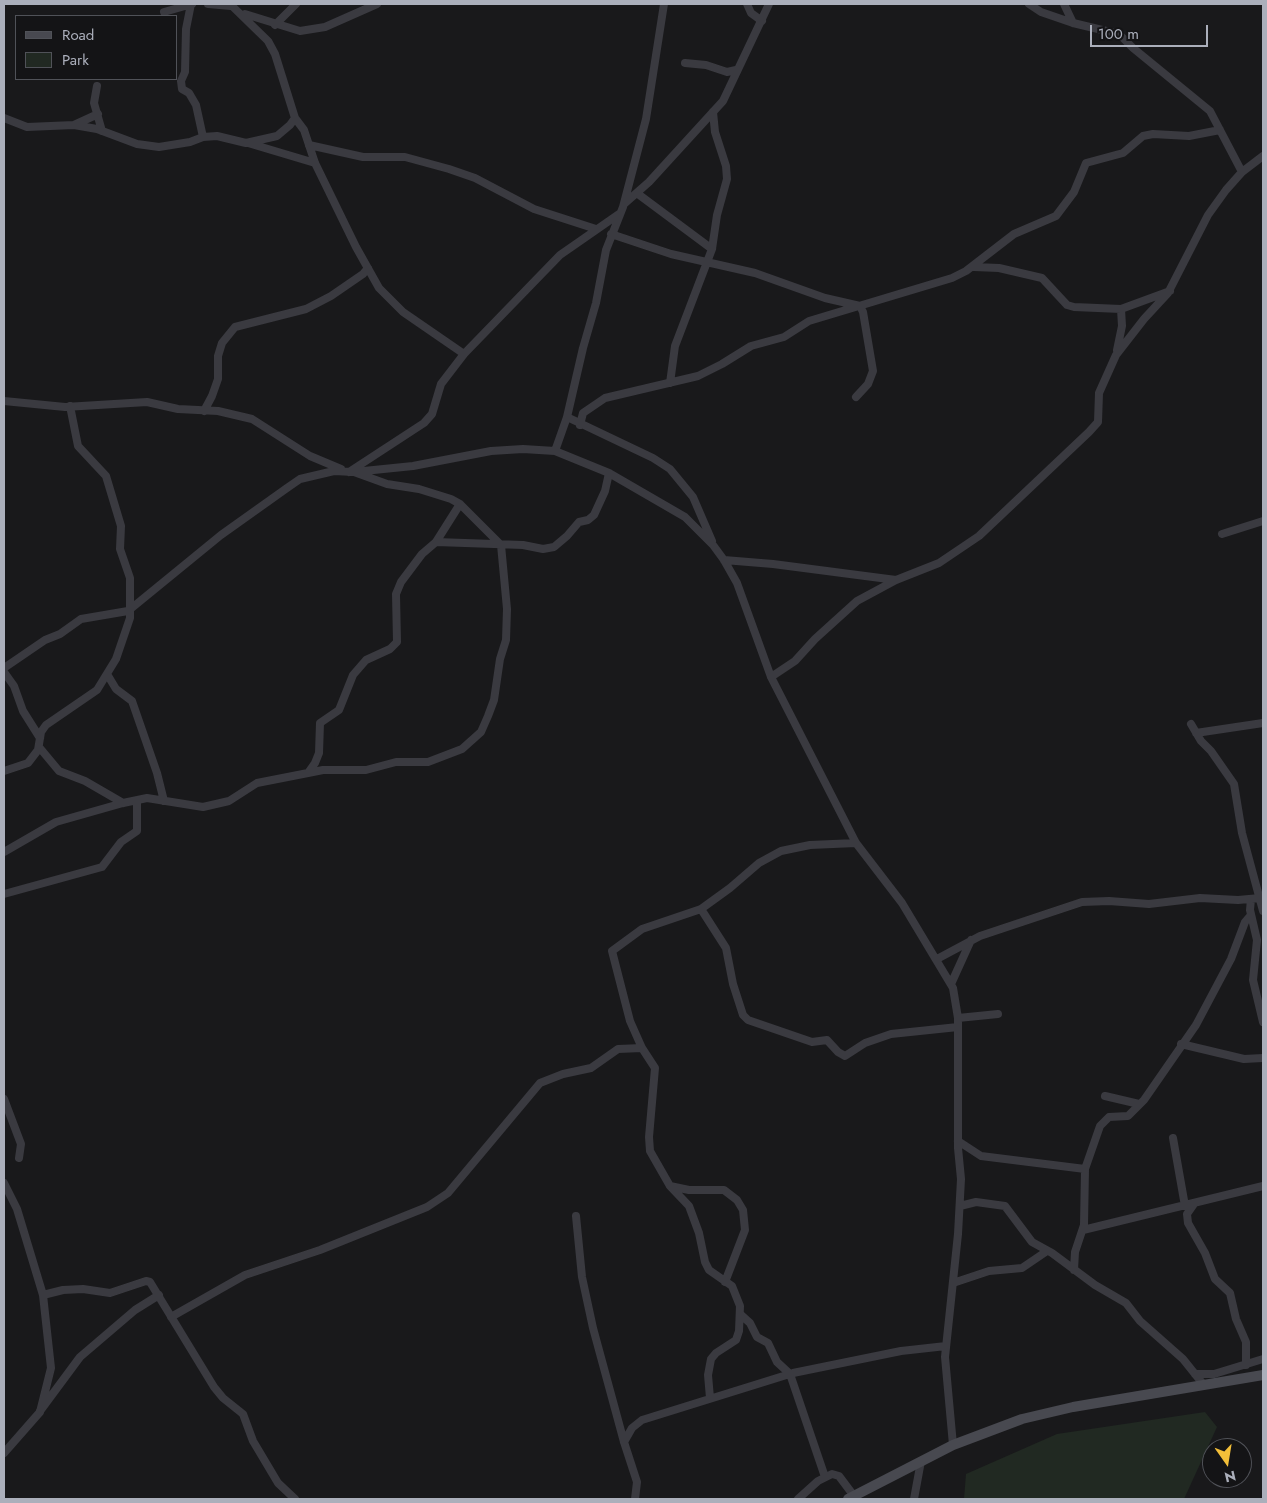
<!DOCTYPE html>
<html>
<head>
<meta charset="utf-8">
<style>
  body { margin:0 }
  #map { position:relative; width:1267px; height:1503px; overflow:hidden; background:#19191b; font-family:Jost,sans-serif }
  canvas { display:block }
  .frame { position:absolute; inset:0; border:5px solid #abafbb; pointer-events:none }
  .legend { position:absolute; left:15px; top:15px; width:162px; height:65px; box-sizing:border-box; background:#141416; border:1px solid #505258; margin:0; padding:6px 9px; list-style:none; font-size:15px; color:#abafbb }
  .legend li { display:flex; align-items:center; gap:10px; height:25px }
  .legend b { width:25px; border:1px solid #505258 }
  .north { position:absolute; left:1202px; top:1438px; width:50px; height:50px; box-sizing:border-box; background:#141416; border:1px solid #505258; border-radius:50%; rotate:167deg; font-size:14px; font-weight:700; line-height:20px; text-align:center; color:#abafbb }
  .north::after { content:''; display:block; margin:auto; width:18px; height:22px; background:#f3bf39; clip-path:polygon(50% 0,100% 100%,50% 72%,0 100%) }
  .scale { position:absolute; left:1090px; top:25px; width:118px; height:22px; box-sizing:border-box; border:2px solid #abafbb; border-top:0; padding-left:6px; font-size:15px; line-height:18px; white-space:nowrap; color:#abafbb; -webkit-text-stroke:4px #141416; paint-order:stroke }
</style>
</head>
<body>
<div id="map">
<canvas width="1267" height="1503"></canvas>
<div class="frame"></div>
<ul class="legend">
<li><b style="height:6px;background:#484950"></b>Road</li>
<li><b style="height:14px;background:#212922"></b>Park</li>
</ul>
<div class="north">N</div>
<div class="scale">100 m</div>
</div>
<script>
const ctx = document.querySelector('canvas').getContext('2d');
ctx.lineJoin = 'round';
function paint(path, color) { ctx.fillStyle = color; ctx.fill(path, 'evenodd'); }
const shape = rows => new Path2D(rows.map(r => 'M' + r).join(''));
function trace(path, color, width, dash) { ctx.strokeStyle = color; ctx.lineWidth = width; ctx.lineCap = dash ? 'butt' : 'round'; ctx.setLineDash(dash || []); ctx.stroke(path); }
paint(shape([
  [1205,1412,1217,1427,1184,1499,964,1499,966,1474,1057,1434]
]), '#212922');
trace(shape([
  [191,4,186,29,185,72,181,81,182,89,189,93,196,105,203,137],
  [208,4,231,6],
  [230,4,268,41,275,54,295,118,304,130,315,163,356,247,379,288,403,312,464,354],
  [747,4,751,13,762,21],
  [1029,4,1041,12,1073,23,1119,34,1133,48,1210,111,1242,172],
  [1064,4,1073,23],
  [164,12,192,4],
  [245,14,300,31,325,27,377,4],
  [275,25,296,4],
  [685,63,706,65,727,72,736,70],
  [97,86,94,103,102,131],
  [4,118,27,127,74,125,97,129,137,144,159,147,190,142,203,137,217,136,246,143,277,136,290,125,295,118],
  [74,125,98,114],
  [248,143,315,163],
  [309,145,363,157,405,157,449,169,475,178,534,209,596,229],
  [638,194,712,249],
  [624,204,649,182,723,101,769,4],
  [611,234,671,254,755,273,825,298,860,306,863,312,873,371,868,384,856,397],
  [974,267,999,268,1042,278,1067,305,1074,307,1121,309,1170,291],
  [1117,350,1122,326,1121,309],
  [670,383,675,346,712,249,717,215,727,179,726,166,715,132,713,112],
  [4,401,65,407,147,402,178,409,218,411,252,419,310,456,341,469],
  [204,411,212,396,218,379,218,356,222,343,235,327,306,309,331,296,363,274,368,268],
  [567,417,653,458,670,469,693,497,712,541],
  [580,425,583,413,605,398,698,376,722,364,751,346,784,337,809,321,952,278,966,271,1014,234,1056,216,1074,192,1086,163,1123,153,1143,136,1153,134,1189,136,1220,130],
  [555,451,567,417,583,348,596,303,606,250,623,207,646,119,664,4],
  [349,472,424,423,432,414,441,384,464,354,560,255,619,214],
  [1222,534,1263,521],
  [436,542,523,545,543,549,554,547,567,536,579,522,588,520,594,515,605,491,609,473],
  [724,560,773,564,896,580],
  [4,668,45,640,60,634,81,619,128,611,221,535,287,488,300,479,334,471,354,472,413,466,491,451,523,449,555,451,609,473,685,517,713,545,724,560,737,583,771,677,856,843,902,903,953,988,958,1018,958,1148,961,1179,958,1234,945,1357,953,1445],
  [4,672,14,686,23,711,40,738],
  [107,674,116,689,132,701,157,773,164,801],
  [771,677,795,661,815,639,857,601,896,580,939,563,979,536,1089,432,1098,422,1099,393,1116,355,1144,319,1168,293,1208,215,1226,190,1242,172,1263,156],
  [1191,724,1201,741,1211,751,1234,784,1242,833,1263,911],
  [1196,733,1263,723],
  [39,747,59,771,85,781,123,803],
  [4,771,28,763,38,750,41,732,46,725,97,690,116,659,130,618,130,578,120,549,121,526,106,476,78,446,70,406],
  [308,773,323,770,366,770,396,762,428,762,462,749,481,732,488,716,494,700,500,659,506,640,507,609,501,545,460,504,451,499,419,489,387,484,354,472],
  [4,852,56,822,123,803,147,798,203,807,229,801,257,783,308,773,315,763,319,753,320,723,339,710,353,675,366,660,390,649,397,642,396,594,401,582,422,554,436,542,460,504],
  [4,894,102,867,121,842,137,831,137,801],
  [1251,899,1250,910,1257,940,1253,980,1263,1022],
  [701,909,726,948,733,984,743,1015,748,1020,812,1042,827,1040,838,1052,845,1056,865,1043,891,1034,958,1027],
  [937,959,980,936,1082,902,1109,901,1149,904,1200,898,1238,900,1260,898],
  [951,984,971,940],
  [958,1018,998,1014],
  [1181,1044,1244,1059,1263,1058],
  [1105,1096,1139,1104],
  [4,1099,21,1144,19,1158],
  [1173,1138,1185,1206],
  [958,1141,981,1156,1085,1169],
  [4,1183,17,1209,43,1295,51,1368,40,1412,4,1453],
  [670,1186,689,1206,699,1233,705,1262,709,1270,732,1286,740,1306,739,1331,736,1340,716,1353,711,1359,708,1375,710,1398],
  [1194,1204,1187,1214,1188,1223,1205,1253,1215,1279,1230,1293,1236,1319,1246,1342,1246,1365],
  [960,1206,976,1202,1005,1206,1032,1242,1052,1253,1095,1285,1126,1303,1140,1321,1183,1359,1203,1384],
  [576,1216,582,1277,593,1328,624,1442,637,1482,635,1499],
  [1083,1230,1263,1186],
  [1074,1270,1075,1252,1084,1225,1085,1169,1100,1126,1109,1117,1128,1116,1144,1100,1196,1025,1231,959,1245,922,1251,915],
  [725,1282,745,1230,743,1210,737,1200,724,1190,689,1190,670,1186,650,1151,649,1137,655,1068,642,1048,630,1021,612,951,642,929,701,909,730,888,759,863,781,851,810,845,856,843],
  [953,1283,989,1271,1022,1268,1047,1251],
  [43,1295,63,1290,83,1289,110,1293,146,1281,150,1282,214,1387,223,1398,243,1414,253,1441,278,1483,295,1499],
  [740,1314,750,1323,757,1337,768,1343,777,1362,790,1374,825,1477],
  [171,1317,245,1275,320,1250,427,1207,448,1193,540,1083,563,1074,591,1068,618,1049,642,1048],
  [1195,1374,1214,1374,1263,1359],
  [40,1411,80,1357,135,1310,159,1295],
  [624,1442,632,1428,642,1420,793,1373,901,1351,946,1346],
  [798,1499,818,1481,832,1474,839,1476,854,1496],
  [914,1499,921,1461]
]), '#3a3a40', 8);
trace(shape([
  [848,1499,953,1445,1022,1419,1073,1407,1263,1375]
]), '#484950', 10);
</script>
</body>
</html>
